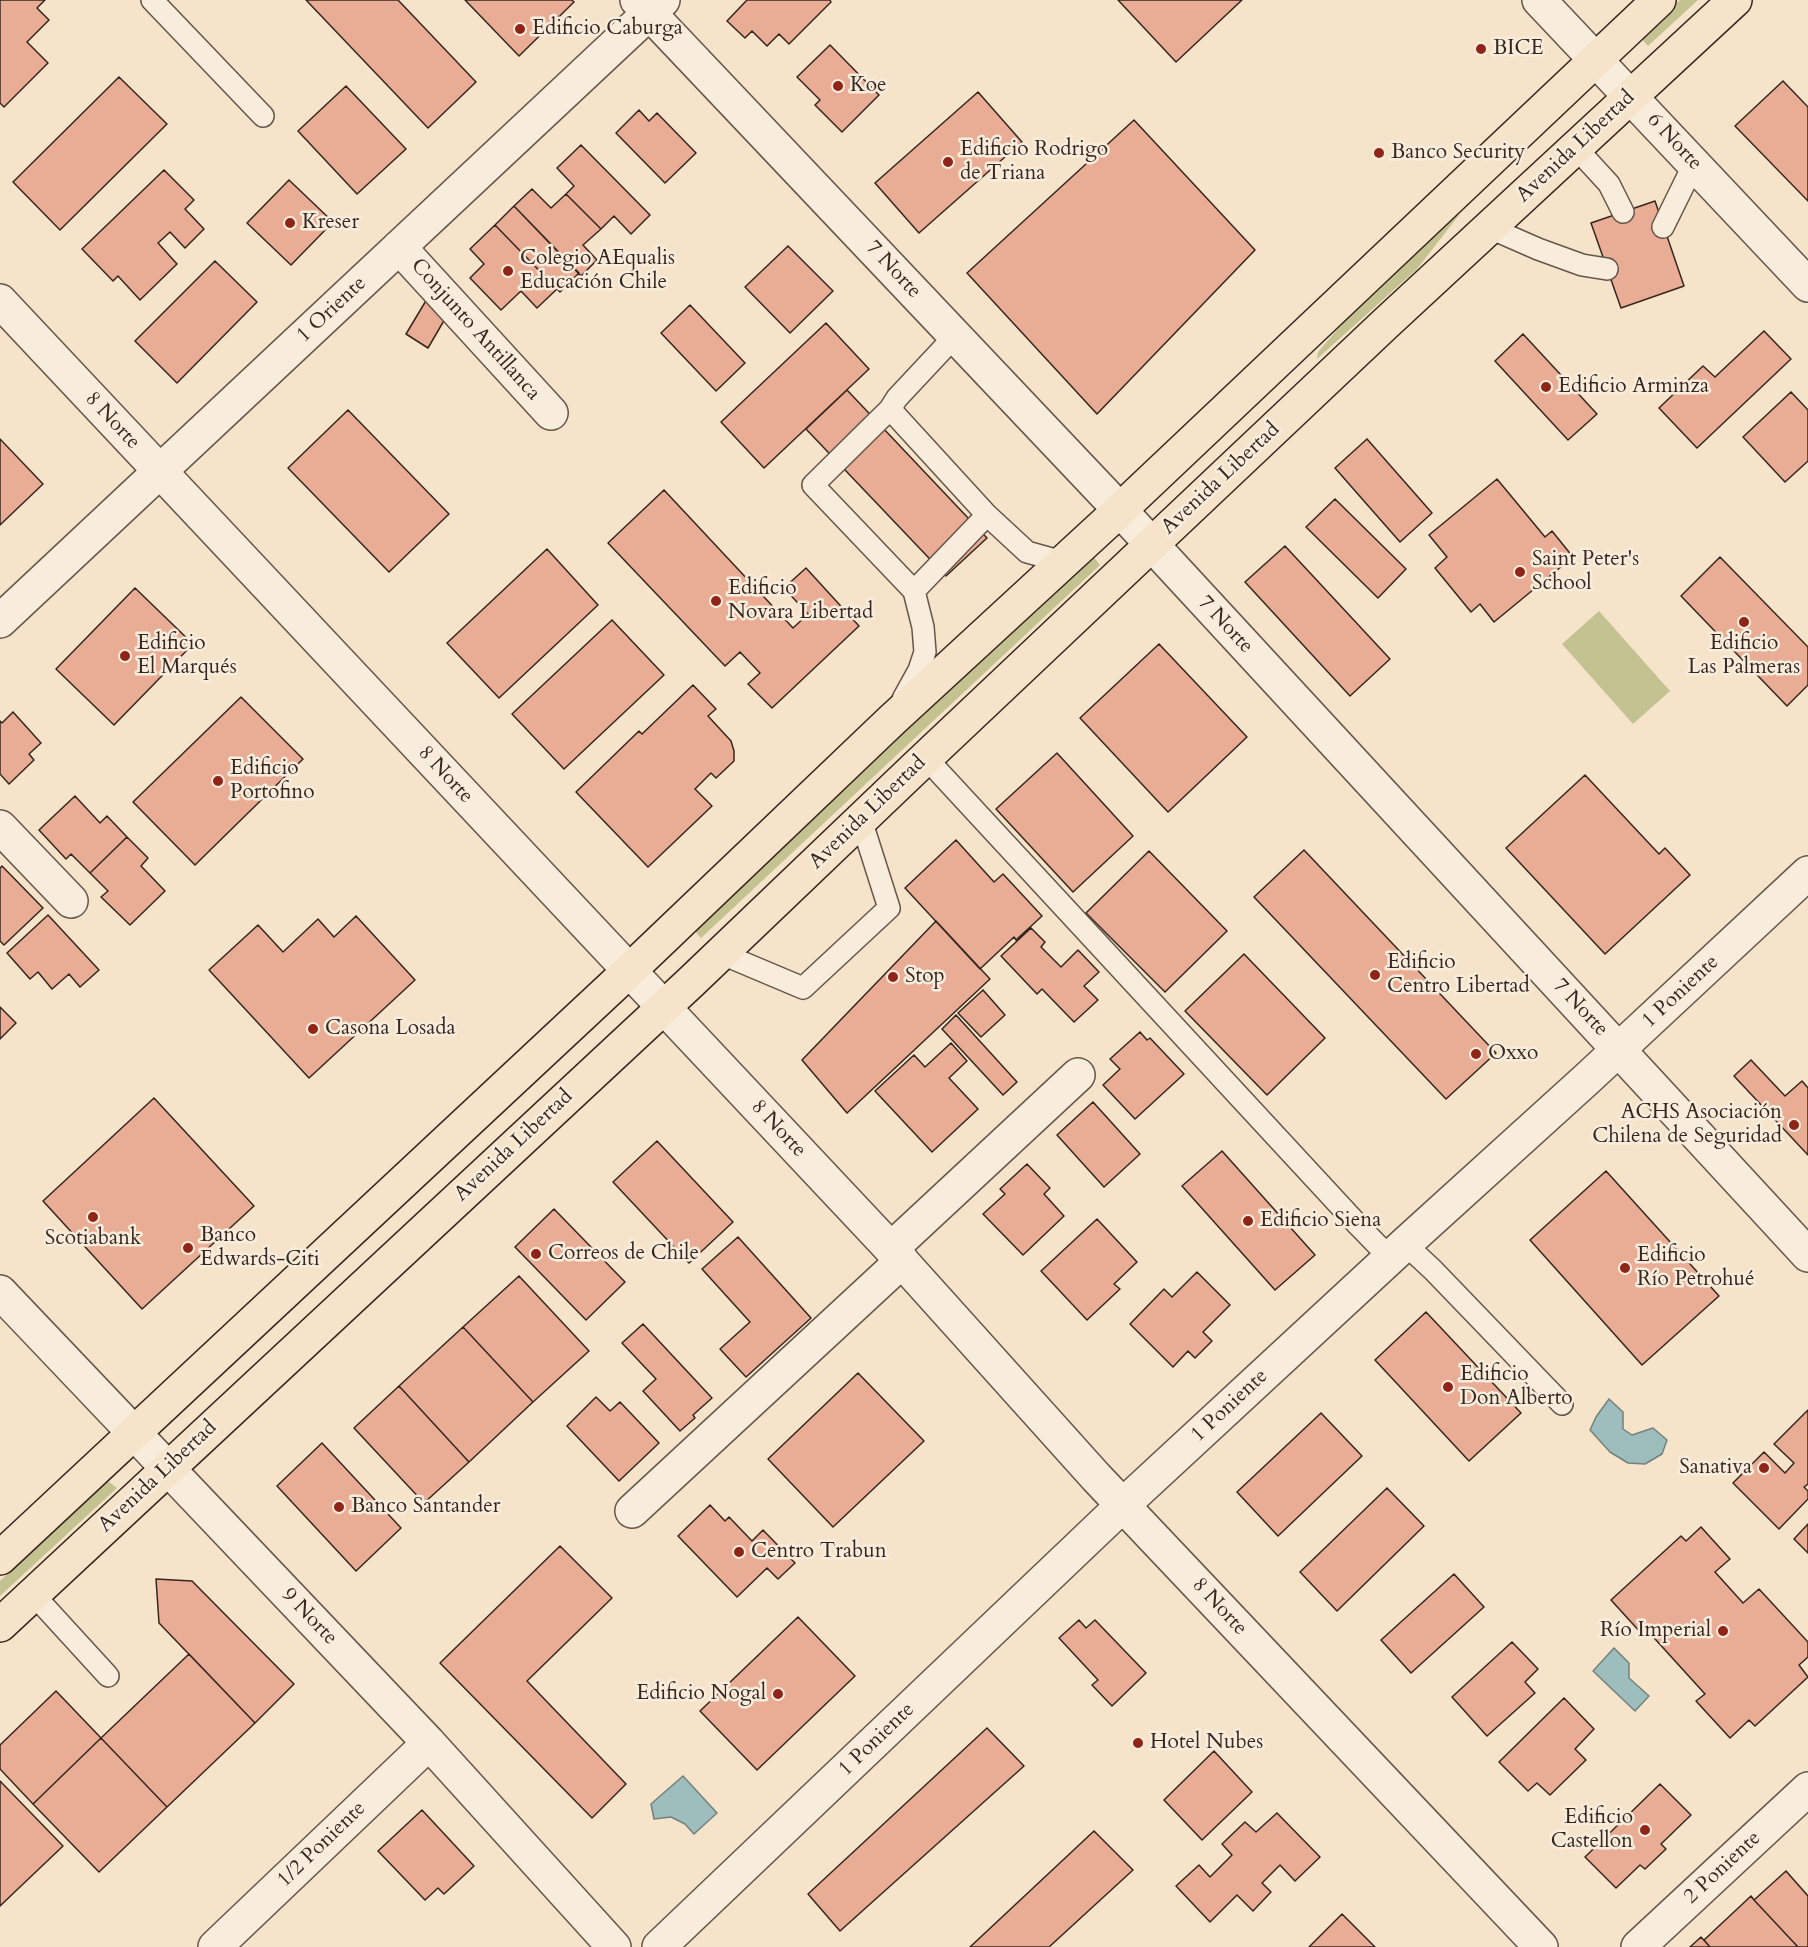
<!DOCTYPE html>
<html>
<head>
<meta charset="utf-8">
<style>
  body { margin:0 }
  canvas { display:block; background:#f5e4c9 }
</style>
</head>
<body>
<canvas width="1808" height="1947"></canvas>
<script>
const ctx = document.querySelector('canvas').getContext('2d');
ctx.lineJoin = 'round';
function paint(path, color) { ctx.fillStyle = color; ctx.fill(path, 'evenodd'); }
const shape = rows => new Path2D(rows.map(r => 'M' + r).join(''));
function trace(path, color, width, dash) { ctx.strokeStyle = color; ctx.lineWidth = width; ctx.lineCap = dash ? 'butt' : 'round'; ctx.setLineDash(dash || []); ctx.stroke(path); }
function drawText(font, color, halo, rows, align = 'center') {
  ctx.font = font + ' Cardo,serif'; ctx.lineWidth = 5; ctx.setLineDash([]); ctx.textBaseline = 'middle'; ctx.strokeStyle = halo; ctx.fillStyle = color; for (const [text, x, y, turn = 0] of rows) {
    ctx.save(); ctx.translate(x, y); ctx.rotate((+turn || 0) * Math.PI / 180); ctx.textAlign = isNaN(turn) ? turn : align; if (halo) ctx.strokeText(text, 0, 0); ctx.fillText(text, 0, 0); ctx.restore();
  }
}
paint(shape([
  [1680,0,1698,0,1648,46,1640,37],
  [1455,212,1459,215,1417,269,1317,359,1318,352,1369,293],
  [1092,555,1100,565,701,938,694,930],
  [1599,611,1670,691,1633,724,1562,644],
  [108,1481,117,1488,0,1596,0,1581]
]), '#c4c291');
const water = shape([
  [1609,1399,1623,1412,1623,1429,1632,1435,1653,1428,1667,1440,1662,1454,1645,1464,1628,1463,1610,1452,1590,1430,1596,1417,1609,1399],
  [1614,1648,1629,1663,1629,1678,1649,1696,1635,1711,1593,1671,1614,1648],
  [683,1776,717,1813,694,1834,685,1824,671,1817,654,1819,651,1804,683,1776]
]);
paint(water, '#9dbebc');
trace(water, '#74817d', 1.5);
const building = shape([
  [0,0,45,0,37,8,49,20,27,42,48,63,4,107,0,103,0,0],
  [306,0,398,0,476,82,428,128,306,0],
  [465,0,572,0,574,2,519,56,465,0],
  [747,0,830,0,831,2,789,44,779,34,767,46,752,31,745,38,727,21,747,0],
  [1118,0,1242,0,1176,62,1118,0],
  [830,45,879,95,842,132,815,105,820,100,797,77,830,45],
  [119,77,167,124,60,230,13,182,119,77],
  [1783,81,1808,107,1808,201,1735,126,1783,81],
  [346,86,406,149,357,194,298,131,346,86],
  [978,92,1022,142,919,233,875,183,978,92],
  [639,110,649,121,657,113,696,153,665,183,616,133,639,110],
  [1134,120,1255,250,1097,414,967,273,1134,120],
  [581,145,650,215,631,234,614,216,601,229,566,194,574,186,557,168,581,145],
  [164,170,194,200,185,209,204,229,185,248,170,232,158,243,177,264,140,300,118,276,113,281,82,249,164,170],
  [289,180,333,222,291,265,247,223,289,180],
  [532,189,551,208,566,194,601,229,583,245,597,260,581,276,514,206,532,189],
  [1655,201,1684,286,1621,308,1591,223,1655,201],
  [514,206,579,273,560,292,495,225,514,206],
  [495,225,557,289,537,308,521,291,501,310,470,278,484,264,470,249,495,225],
  [788,246,833,291,790,333,745,287,788,246],
  [215,261,257,302,177,383,135,341,215,261],
  [427,299,449,312,428,348,406,334,427,299],
  [690,305,745,363,716,391,661,333,690,305],
  [826,323,869,369,764,468,721,422,826,323],
  [1764,331,1791,359,1697,448,1659,408,1703,366,1715,377,1764,331],
  [1523,334,1597,414,1568,440,1495,361,1523,334],
  [847,390,987,538,946,576,806,429,847,390],
  [1791,392,1808,410,1808,461,1785,482,1743,437,1791,392],
  [348,410,449,514,389,572,288,468,348,410],
  [0,439,43,484,0,525,0,439],
  [1367,439,1432,513,1400,542,1335,468,1367,439],
  [1497,479,1545,537,1552,531,1573,557,1494,622,1480,604,1471,612,1435,568,1447,557,1429,535,1497,479],
  [664,490,793,628,808,614,784,588,806,568,859,626,772,708,748,684,760,673,740,652,725,666,608,543,664,490],
  [1335,499,1406,569,1378,598,1306,527,1335,499],
  [1285,546,1390,659,1350,696,1245,582,1285,546],
  [547,549,598,605,499,698,447,643,547,549],
  [1720,557,1808,647,1808,685,1787,706,1681,596,1720,557],
  [135,588,193,644,114,725,56,669,135,588],
  [612,620,664,675,564,769,512,714,612,620],
  [1159,644,1247,737,1168,812,1080,718,1159,644],
  [693,685,716,709,708,716,731,741,734,751,734,761,716,778,711,773,695,789,712,806,648,867,576,792,639,731,642,734,693,685],
  [241,697,303,759,195,865,133,802,241,697],
  [13,712,41,743,29,754,34,760,9,784,0,774,0,721,2,723,13,712],
  [1057,753,1133,836,1073,892,996,809,1057,753],
  [1585,775,1659,854,1665,848,1690,875,1605,954,1506,848,1585,775],
  [75,796,100,823,107,816,127,837,90,873,71,854,66,859,39,830,75,796],
  [127,837,148,858,141,866,165,891,130,925,101,897,108,891,90,873,127,837],
  [956,840,994,882,1003,874,1042,916,1016,940,1014,937,980,969,905,888,956,840],
  [1304,850,1496,1053,1446,1099,1254,897,1304,850],
  [1149,851,1227,931,1165,992,1086,913,1149,851],
  [2,866,43,908,4,945,0,941,0,868,2,866],
  [48,915,99,970,80,987,69,974,52,989,38,972,30,979,7,953,48,915],
  [356,916,415,980,309,1078,209,970,258,925,283,952,318,919,334,937,356,916],
  [936,921,990,979,847,1113,802,1060,936,921],
  [1031,928,1045,942,1041,947,1061,967,1078,950,1099,972,1084,986,1098,1000,1074,1022,1042,989,1037,994,1001,956,1031,928],
  [1244,954,1325,1038,1267,1095,1185,1011,1244,954],
  [983,990,1005,1015,981,1037,958,1013,983,990],
  [0,1007,16,1023,0,1039,0,1007],
  [956,1015,1017,1082,1003,1095,942,1029,956,1015],
  [1140,1032,1147,1040,1150,1038,1184,1074,1135,1119,1103,1085,1120,1069,1110,1059,1140,1032],
  [951,1043,967,1061,949,1078,978,1109,932,1152,875,1091,914,1055,925,1067,951,1043],
  [1751,1060,1785,1096,1802,1081,1808,1088,1808,1155,1734,1076,1751,1060],
  [154,1098,254,1206,142,1309,43,1201,154,1098],
  [1093,1102,1140,1154,1104,1187,1057,1135,1093,1102],
  [657,1141,733,1222,689,1263,613,1182,657,1141],
  [1222,1151,1315,1255,1275,1290,1182,1186,1222,1151],
  [1027,1164,1050,1188,1044,1194,1064,1216,1023,1255,983,1214,1005,1194,1000,1189,1027,1164],
  [1606,1171,1719,1296,1642,1365,1530,1240,1606,1171],
  [554,1209,625,1282,586,1320,515,1247,554,1209],
  [1097,1219,1137,1262,1114,1284,1120,1289,1087,1320,1041,1271,1097,1219],
  [738,1237,811,1318,746,1377,720,1349,750,1322,702,1269,738,1237],
  [1197,1272,1230,1305,1203,1332,1212,1341,1195,1358,1188,1351,1173,1367,1130,1324,1164,1289,1172,1297,1197,1272],
  [519,1276,589,1351,533,1402,463,1327,519,1276],
  [1426,1312,1521,1413,1469,1461,1375,1360,1426,1312],
  [643,1324,712,1398,693,1415,695,1418,680,1431,643,1391,656,1379,622,1343,643,1324],
  [463,1327,533,1402,469,1462,399,1386,463,1327],
  [858,1373,924,1441,833,1527,768,1459,858,1373],
  [399,1386,469,1462,424,1503,354,1428,399,1386],
  [596,1397,610,1411,620,1402,659,1443,619,1481,567,1426,596,1397],
  [1808,1410,1808,1484,1804,1487,1808,1491,1808,1499,1779,1529,1733,1483,1764,1452,1785,1473,1794,1463,1774,1444,1808,1410],
  [1321,1413,1362,1456,1278,1536,1237,1492,1321,1413],
  [322,1443,401,1528,356,1571,277,1486,322,1443],
  [1387,1488,1424,1526,1337,1611,1300,1572,1387,1488],
  [710,1505,725,1521,729,1517,752,1541,763,1530,795,1563,778,1579,767,1568,737,1597,678,1536,710,1505],
  [1808,1524,1808,1553,1794,1539,1808,1524],
  [1701,1527,1730,1559,1715,1572,1743,1603,1759,1589,1808,1642,1808,1657,1799,1665,1808,1677,1755,1726,1749,1720,1730,1738,1696,1701,1705,1694,1646,1629,1642,1634,1611,1600,1681,1536,1686,1541,1701,1527],
  [560,1546,612,1598,527,1681,626,1784,592,1818,440,1663,560,1546],
  [1454,1574,1484,1607,1411,1673,1381,1640,1454,1574],
  [156,1579,192,1581,294,1684,255,1723,159,1623,156,1579],
  [798,1617,855,1676,757,1770,700,1711,798,1617],
  [1079,1620,1086,1628,1095,1620,1146,1673,1112,1706,1092,1685,1098,1680,1059,1638,1079,1620],
  [1512,1642,1538,1669,1525,1682,1535,1693,1487,1736,1452,1697,1512,1642],
  [189,1654,255,1723,167,1807,101,1738,189,1654],
  [56,1691,101,1738,33,1804,0,1769,0,1745,56,1691],
  [1564,1698,1594,1729,1575,1749,1586,1760,1550,1795,1537,1783,1528,1791,1499,1762,1564,1698],
  [987,1728,1024,1766,840,1931,808,1894,987,1728],
  [101,1738,167,1807,99,1872,33,1804,101,1738],
  [1214,1751,1252,1792,1202,1840,1164,1800,1214,1751],
  [0,1781,63,1846,0,1906,0,1781],
  [1660,1784,1691,1815,1661,1844,1666,1849,1645,1869,1640,1865,1616,1888,1585,1857,1660,1784],
  [422,1810,474,1866,444,1894,438,1888,425,1900,378,1851,422,1810],
  [1277,1813,1320,1857,1295,1881,1280,1865,1262,1883,1271,1892,1253,1911,1237,1895,1210,1922,1176,1886,1199,1865,1210,1877,1232,1855,1222,1844,1245,1822,1256,1832,1277,1813],
  [1094,1831,1133,1870,1049,1947,970,1947,1094,1831],
  [1786,1871,1808,1896,1808,1947,1798,1947,1754,1900,1786,1871],
  [1751,1896,1754,1900,1798,1947,1710,1947,1704,1940,1751,1896],
  [1342,1914,1375,1947,1309,1947,1342,1914],
  [1701,1937,1710,1947,1690,1947,1701,1937]
]);
paint(building, '#e8ad94');
trace(building, '#37261f', 1.5);
const service = shape([
  [152,0,263,116],
  [1576,148,1609,184,1623,212],
  [1663,227,1694,164],
  [1490,228,1538,249,1582,265,1607,269],
  [890,409,987,515,1027,552,1063,562],
  [914,591,987,515],
  [903,699,919,670,925,652,923,627,914,591,813,485,890,409,897,398,955,336],
  [926,758,1358,1225,1390,1258],
  [720,953,803,988,889,908,861,820],
  [1405,1244,1433,1270,1562,1404],
  [33,1594,108,1676]
]);
const minor = shape([
  [1539,0,1808,285],
  [399,247,551,413],
  [0,621,663,0],
  [0,827,71,901],
  [891,1249,1078,1075],
  [0,1292,429,1743,614,1947],
  [632,1511,902,1261],
  [215,1947,429,1743],
  [659,1947,1123,1505,1405,1244,1588,1078,1808,873],
  [1638,1947,1808,1789]
]);
const tertiary = shape([
  [637,0,1120,510,1808,1255],
  [0,301,891,1249,1096,1477,1541,1947]
]);
const primary = shape([
  [0,1558,629,971,892,720,1120,510,1659,0],
  [0,1625,691,982,915,768,1384,325,1735,0]
]);
trace(service, '#66564a', 24);
trace(minor, '#66564a', 36);
trace(tertiary, '#66564a', 36);
trace(primary, '#37261f', 36);
trace(service, '#f8eddc', 21);
trace(minor, '#f8eddc', 33);
trace(tertiary, '#f8eddc', 33);
trace(primary, '#f5e4c9', 33);
for (const [x, y, r, color] of [
  [520,29,6,"#8f2418"],
  [1481,49,6,"#8f2418"],
  [838,86,6,"#8f2418"],
  [1379,153,6,"#8f2418"],
  [948,162,6,"#8f2418"],
  [290,223,6,"#8f2418"],
  [508,271,6,"#8f2418"],
  [1546,387,6,"#8f2418"],
  [1520,572,6,"#8f2418"],
  [716,601,6,"#8f2418"],
  [1744,622,6,"#8f2418"],
  [125,656,6,"#8f2418"],
  [218,781,6,"#8f2418"],
  [1375,975,6,"#8f2418"],
  [893,977,6,"#8f2418"],
  [313,1029,6,"#8f2418"],
  [1476,1054,6,"#8f2418"],
  [1794,1125,6,"#8f2418"],
  [93,1217,6,"#8f2418"],
  [1248,1221,6,"#8f2418"],
  [188,1248,6,"#8f2418"],
  [536,1254,6,"#8f2418"],
  [1625,1268,6,"#8f2418"],
  [1448,1387,6,"#8f2418"],
  [1764,1468,6,"#8f2418"],
  [339,1507,6,"#8f2418"],
  [739,1552,6,"#8f2418"],
  [1723,1631,6,"#8f2418"],
  [778,1694,6,"#8f2418"],
  [1138,1743,6,"#8f2418"],
  [1645,1830,6,"#8f2418"]
]) { const dot = new Path2D(); dot.arc(x, y, r, 0, 2 * Math.PI); ctx.fillStyle = color; ctx.fill(dot); trace(dot, '#f8eddc', 2); }
drawText('21px', '#37261f', '#f8eddc', [
  ["Edificio Caburga",532,29],
  ["BICE",1493,49],
  ["Koe",850,86],
  ["Edificio Rodrigo",960,150],
  ["de Triana",960,174],
  ["Banco Security",1391,153],
  ["Kreser",302,223],
  ["Colegio AEqualis",520,259],
  ["Educación Chile",520,283],
  ["Edificio Arminza",1558,387],
  ["Saint Peter's",1532,560],
  ["School",1532,584],
  ["Edificio",728,589],
  ["Novara Libertad",728,613],
  ["Edificio",137,644],
  ["El Marqués",137,668],
  ["Edificio",1744,644,"center"],
  ["Las Palmeras",1744,668,"center"],
  ["Edificio",230,769],
  ["Portofino",230,793],
  ["Edificio",1387,963],
  ["Centro Libertad",1387,987],
  ["Stop",905,977],
  ["Casona Losada",325,1029],
  ["Oxxo",1488,1054],
  ["ACHS Asociación",1782,1113,"right"],
  ["Chilena de Seguridad",1782,1137,"right"],
  ["Edificio Siena",1260,1221],
  ["Banco",200,1236],
  ["Edwards-Citi",200,1260],
  ["Scotiabank",93,1239,"center"],
  ["Correos de Chile",548,1254],
  ["Edificio",1637,1256],
  ["Río Petrohué",1637,1280],
  ["Edificio",1460,1375],
  ["Don Alberto",1460,1399],
  ["Sanativa",1752,1468,"right"],
  ["Banco Santander",351,1507],
  ["Centro Trabun",751,1552],
  ["Río Imperial",1711,1631,"right"],
  ["Edificio Nogal",766,1694,"right"],
  ["Hotel Nubes",1150,1743],
  ["Edificio",1633,1818,"right"],
  ["Castellon",1633,1842,"right"]
], 'left');
drawText('21px', '#37261f', '#f8eddc', [
  ["6 Norte",1674,142,47],
  ["Avenida Libertad",1576,147,-43],
  ["7 Norte",893,270,47],
  ["1 Oriente",332,310,-43],
  ["Conjunto Antillanca",475,330,48],
  ["8 Norte",112,421,47],
  ["Avenida Libertad",1221,479,-43],
  ["7 Norte",1225,625,47],
  ["8 Norte",445,775,47],
  ["Avenida Libertad",868,813,-44],
  ["1 Poniente",1681,992,-43],
  ["7 Norte",1580,1008,47],
  ["8 Norte",778,1129,47],
  ["Avenida Libertad",514,1146,-43],
  ["1 Poniente",1230,1406,-43],
  ["Avenida Libertad",158,1477,-43],
  ["8 Norte",1219,1607,47],
  ["9 Norte",309,1617,46],
  ["1 Poniente",877,1740,-44],
  ["1/2 Poniente",322,1845,-44],
  ["2 Poniente",1723,1868,-43]
]);
</script>
</body>
</html>
